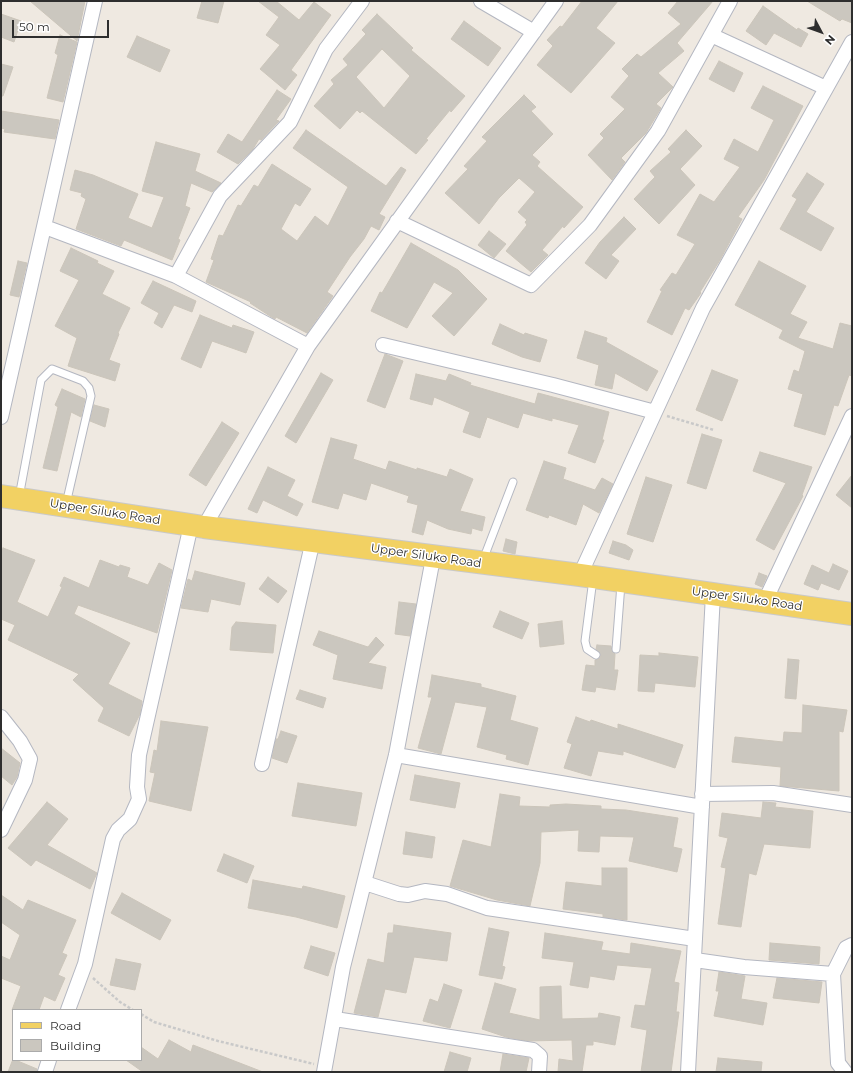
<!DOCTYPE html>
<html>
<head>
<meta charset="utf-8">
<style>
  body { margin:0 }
  #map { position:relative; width:853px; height:1073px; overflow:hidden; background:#efe9e1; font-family:Montserrat,sans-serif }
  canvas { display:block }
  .frame { position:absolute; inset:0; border:2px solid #2e2e2e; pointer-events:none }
  .legend { position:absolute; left:12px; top:1009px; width:130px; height:52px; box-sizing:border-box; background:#fff; border:1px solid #ababab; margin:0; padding:5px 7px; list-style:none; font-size:12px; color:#2e2e2e }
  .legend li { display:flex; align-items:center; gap:8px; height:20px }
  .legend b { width:20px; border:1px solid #ababab }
  .north { position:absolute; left:801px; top:12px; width:40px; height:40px; -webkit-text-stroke:3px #fff; paint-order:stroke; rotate:131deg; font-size:11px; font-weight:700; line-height:16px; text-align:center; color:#2e2e2e }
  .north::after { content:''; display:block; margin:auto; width:14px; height:18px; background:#2e2e2e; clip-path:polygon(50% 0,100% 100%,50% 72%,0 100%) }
  .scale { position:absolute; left:12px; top:20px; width:97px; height:18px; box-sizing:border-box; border:2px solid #2e2e2e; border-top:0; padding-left:5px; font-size:12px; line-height:14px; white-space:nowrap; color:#2e2e2e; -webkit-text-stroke:3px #fff; paint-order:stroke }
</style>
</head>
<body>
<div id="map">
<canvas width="853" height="1073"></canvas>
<div class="frame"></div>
<ul class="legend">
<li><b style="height:5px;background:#f2d163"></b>Road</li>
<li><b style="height:11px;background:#cbc7bf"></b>Building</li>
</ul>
<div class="north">N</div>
<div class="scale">50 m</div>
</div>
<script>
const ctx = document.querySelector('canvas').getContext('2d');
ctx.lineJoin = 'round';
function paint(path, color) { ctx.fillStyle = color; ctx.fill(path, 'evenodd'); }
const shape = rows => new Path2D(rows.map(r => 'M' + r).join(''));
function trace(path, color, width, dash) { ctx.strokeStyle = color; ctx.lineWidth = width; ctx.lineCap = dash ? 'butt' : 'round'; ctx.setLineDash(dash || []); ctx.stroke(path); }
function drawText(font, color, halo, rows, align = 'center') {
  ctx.font = font + ' Montserrat,sans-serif'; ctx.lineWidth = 3; ctx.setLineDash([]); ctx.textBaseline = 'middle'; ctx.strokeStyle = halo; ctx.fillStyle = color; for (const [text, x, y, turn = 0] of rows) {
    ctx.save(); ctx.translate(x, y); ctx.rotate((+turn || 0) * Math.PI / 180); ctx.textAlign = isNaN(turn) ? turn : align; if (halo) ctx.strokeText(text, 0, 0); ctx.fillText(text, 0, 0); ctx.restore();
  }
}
const building = shape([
  [30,1,85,1,77,41,30,1],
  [202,1,224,1,218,23,197,18,202,1],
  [258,1,276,1,299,20,314,2,331,15,291,70,297,75,285,90,260,69,280,45,266,35,279,17,258,1],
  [582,1,618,1,596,28,615,43,571,93,537,65,553,46,547,40,560,26,562,27,582,1],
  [678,1,713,1,677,43,684,51,658,73,673,87,656,104,661,108,646,133,621,158,625,162,612,180,588,155,604,138,600,134,625,109,611,97,629,76,622,69,637,54,641,57,681,24,668,13,678,1],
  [807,1,852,1,852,23,842,19,840,21,807,1],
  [763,6,797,30,798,28,808,34,801,47,774,33,766,45,746,31,763,6],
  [1,14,21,21,14,42,1,37,1,14],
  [377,14,413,48,411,50,465,96,451,112,450,110,426,139,428,140,416,154,362,111,360,113,357,110,340,129,314,106,334,84,331,80,348,65,343,59,366,34,362,30,377,14],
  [382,49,410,76,384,108,356,77,382,49],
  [464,21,501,48,488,66,451,39,464,21],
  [60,35,77,42,63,102,47,98,58,55,55,53,60,35],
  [137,36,170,50,160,72,127,57,137,36],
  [719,61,743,73,734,92,709,79,719,61],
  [1,64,13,67,3,96,1,96,1,64],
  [763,86,803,106,764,180,738,217,742,219,720,260,700,292,701,293,689,310,685,308,672,335,647,322,662,291,660,290,672,273,676,275,695,244,677,235,700,194,714,202,740,167,724,159,734,139,758,152,774,120,751,108,763,86],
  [277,90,291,99,276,120,279,121,261,140,259,139,253,149,238,164,217,152,228,134,242,142,277,90],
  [524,95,536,107,531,111,553,134,532,155,540,162,537,166,583,207,564,228,563,226,542,250,548,255,531,272,506,251,527,225,525,222,527,220,518,212,535,192,519,178,499,198,479,224,445,193,468,169,464,166,487,141,482,137,524,95],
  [1,111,59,120,55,139,4,132,5,129,1,128,1,111],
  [306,130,386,186,401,167,406,170,379,214,385,217,379,230,371,226,364,239,350,257,327,292,333,296,307,333,276,317,275,319,273,318,250,303,251,302,206,282,214,260,211,259,219,235,223,236,238,205,241,206,254,185,258,187,272,164,311,189,300,206,295,203,281,229,297,241,315,216,328,226,348,187,293,148,306,130],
  [686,130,702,146,680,169,695,185,659,224,634,199,655,177,650,171,671,152,668,149,686,130],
  [156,142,200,154,195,171,221,183,212,192,191,183,185,206,190,208,178,239,180,240,172,260,124,240,121,246,76,229,86,199,81,196,82,193,70,190,75,170,93,175,138,194,128,218,152,228,164,197,142,191,156,142],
  [807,173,824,184,806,212,834,228,821,251,780,229,797,199,792,196,807,173],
  [624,217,636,229,611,255,619,261,606,279,585,263,600,242,624,217],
  [489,231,506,244,494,258,478,245,489,231],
  [411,243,458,270,487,299,454,336,432,316,453,293,434,282,407,328,371,311,380,292,382,293,411,243],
  [71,248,98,261,97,263,114,271,102,294,130,308,118,333,119,334,109,360,120,364,115,381,68,366,77,338,55,326,79,280,60,271,71,248],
  [18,261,27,263,19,297,10,295,18,261],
  [759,261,806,286,790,314,807,322,798,338,833,349,840,323,852,326,852,376,849,375,838,406,834,405,825,435,794,426,803,394,788,389,794,370,799,372,805,351,779,338,783,330,735,305,759,261],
  [153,281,196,301,192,312,174,305,162,328,154,323,159,313,141,303,153,281],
  [200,315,232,328,233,325,254,332,246,353,212,341,201,368,181,359,200,315],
  [500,324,524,335,525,333,547,340,540,362,522,357,492,344,500,324],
  [585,331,607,338,606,342,658,371,647,391,615,373,612,389,595,385,599,365,577,358,585,331],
  [385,354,403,361,385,408,367,401,385,354],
  [712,370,738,380,722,421,696,410,712,370],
  [321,373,333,380,296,443,285,436,321,373],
  [416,374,446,381,449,374,471,383,470,385,535,404,538,393,609,412,602,440,604,440,595,463,568,453,579,425,552,418,552,421,523,413,518,428,487,417,480,438,463,432,470,412,434,397,432,405,410,399,416,374],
  [62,389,85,399,81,417,71,412,57,471,43,468,58,407,55,405,62,389],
  [94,405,109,409,105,427,90,421,94,405],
  [222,422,239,433,206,486,189,475,222,422],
  [702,434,722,440,706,489,687,483,702,434],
  [331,438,357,445,353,459,386,470,389,461,417,470,417,468,447,477,450,469,473,479,460,511,485,517,482,531,472,528,471,534,448,529,427,520,423,535,412,532,418,505,407,502,409,496,371,483,366,500,343,493,338,509,312,502,331,438],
  [760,452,812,467,802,495,803,496,774,550,756,540,786,483,753,471,760,452],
  [544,461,566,468,563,479,595,490,602,478,613,484,599,513,583,504,576,525,549,515,548,518,526,510,544,461],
  [268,467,295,480,287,496,303,504,297,516,263,500,257,513,248,509,268,467],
  [852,475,852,508,836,495,852,475],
  [646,477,672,485,653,542,627,534,646,477],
  [506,539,517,542,515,554,503,551,506,539],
  [613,541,626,545,633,550,629,560,609,553,613,541],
  [3,548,35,560,17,602,48,617,62,587,60,586,64,577,89,588,100,560,119,567,120,565,130,568,127,577,148,585,159,563,172,570,157,633,78,605,74,614,130,643,108,684,142,701,140,714,129,736,98,721,104,708,73,680,79,674,8,640,15,625,1,619,1,553,3,548],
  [833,564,848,571,839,590,821,583,818,590,804,584,812,565,829,573,833,564],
  [195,571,245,583,240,605,211,599,208,612,181,608,188,579,192,581,195,571],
  [759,573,767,576,762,587,755,584,759,573],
  [268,577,287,591,278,603,259,589,268,577],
  [399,602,416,604,410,636,395,634,399,602],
  [500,611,529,623,522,639,493,627,500,611],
  [562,621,564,644,540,647,538,624,562,621],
  [236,622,276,625,273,653,230,650,232,627,236,622],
  [319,631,368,647,376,637,384,645,368,663,386,667,382,689,333,679,338,655,313,645,319,631],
  [597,645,611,646,612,651,615,654,614,670,618,670,615,690,596,687,595,692,582,690,586,665,595,666,595,660,599,659,601,656,596,649,597,645],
  [659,653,698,657,695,687,655,683,654,692,638,691,640,655,659,656,659,653],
  [788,659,799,660,796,699,785,698,788,659],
  [432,675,481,684,481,687,516,696,510,720,538,728,528,765,506,759,507,755,477,747,487,707,455,702,441,754,418,748,432,697,428,697,432,675],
  [300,690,326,698,323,708,296,699,300,690],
  [803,705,847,710,843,732,839,731,839,791,780,786,781,767,732,762,735,737,783,742,784,732,802,733,803,705],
  [576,717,590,722,591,720,618,729,618,724,683,745,675,768,623,751,623,755,598,751,591,776,564,768,572,744,567,742,576,717],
  [161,721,208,727,191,811,149,801,155,773,150,772,154,750,157,751,161,721],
  [281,731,297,736,287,763,272,758,276,739,278,739,281,731],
  [1,748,20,763,17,777,12,785,1,776,1,748],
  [415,775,460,783,455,808,410,800,415,775],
  [298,783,362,793,356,826,292,816,298,783],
  [500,794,520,797,519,806,550,807,550,805,566,804,601,806,601,809,626,810,678,818,673,847,682,849,677,872,629,861,634,837,600,836,599,852,578,851,579,830,541,832,540,863,530,906,497,900,450,886,463,840,491,847,500,794],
  [47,802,68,819,47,845,97,873,90,889,36,860,31,866,8,848,47,802],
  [763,802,776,803,775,807,813,811,810,848,764,844,756,875,749,873,741,927,718,924,726,868,721,867,728,838,719,836,722,813,761,818,763,802],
  [406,832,435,837,432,858,403,854,406,832],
  [224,854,254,866,247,883,217,871,224,854],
  [602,868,627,868,627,920,603,917,603,914,563,909,566,882,602,886,602,868],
  [253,880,302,889,303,886,345,896,337,928,296,917,248,908,253,880],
  [122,893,171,920,160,940,111,913,122,893],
  [1,895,23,910,28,900,76,920,62,953,67,955,58,975,65,978,55,1001,44,996,39,1010,12,1010,21,986,1,978,1,956,10,960,20,935,1,922,1,895],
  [394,925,451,933,447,961,414,957,406,993,385,989,378,1017,354,1013,368,959,384,963,388,933,393,933,394,925],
  [489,928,509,932,502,966,505,967,502,979,479,975,489,928],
  [545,933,603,942,601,950,630,954,631,943,681,951,674,982,679,983,676,1012,679,1012,671,1072,641,1072,647,1030,631,1027,635,1005,645,1006,652,968,617,965,614,980,590,976,588,988,570,985,574,962,542,958,545,933],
  [770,943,820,947,819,964,769,960,770,943],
  [311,946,335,953,328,976,304,968,311,946],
  [116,959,141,964,135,990,110,985,116,959],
  [719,972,745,976,741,999,767,1003,763,1025,714,1016,719,991,716,991,719,972],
  [777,978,822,982,819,1003,773,998,777,978],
  [495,983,516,989,509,1013,540,1020,540,987,561,986,562,1019,598,1018,599,1013,620,1017,615,1045,593,1041,593,1045,586,1045,582,1072,558,1072,559,1059,573,1061,572,1040,527,1041,506,1037,482,1029,495,983],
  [444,984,462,990,450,1028,423,1021,430,999,438,1002,444,984],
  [169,1040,191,1052,193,1045,263,1072,143,1072,126,1060,141,1060,141,1047,158,1059,169,1040],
  [450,1052,471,1058,467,1072,444,1072,450,1052],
  [503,1054,529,1058,526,1072,500,1072,503,1054],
  [718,1058,762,1062,761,1072,716,1072,718,1058],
  [13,1059,37,1069,37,1072,8,1072,13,1059]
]);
paint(building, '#cbc7bf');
trace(building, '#cbc5ba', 1);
const lane = shape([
  [19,497,41,380,52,369,83,381,89,388,91,396,66,504],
  [483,560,513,482],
  [593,579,585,641,587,649,596,655],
  [616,649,621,584]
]);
const street = shape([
  [481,1,534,32],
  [711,35,826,88],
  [397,221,531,285,590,225,658,131,730,1],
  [45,227,176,276,308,346],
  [176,276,220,196,290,122,326,49,362,1],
  [383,345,553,385,655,412],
  [1,417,95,1],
  [204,527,308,346,556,1],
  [580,575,703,308,852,42],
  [765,601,852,416],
  [1,717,20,741,30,759,25,780,1,830],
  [396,755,702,807],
  [262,764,313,540],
  [702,794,773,793,852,805],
  [365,883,399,894,408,895,425,891,447,894,487,908,695,939],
  [695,960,744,967,833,974,838,1063,845,1072],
  [833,974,846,948,852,945],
  [68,1010,85,964,113,839,118,830,130,819,139,799,137,787,139,755,191,525],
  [335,1019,533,1050,540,1056,539,1072],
  [45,1072,49,1060],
  [324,1072,343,967,396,755,433,558],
  [688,1072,713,594]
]);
const primary = shape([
  [1,496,204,527,580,575,852,614]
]);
trace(lane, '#b4b7c1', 9);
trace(street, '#b4b7c1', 16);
trace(primary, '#c9c9c9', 24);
trace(shape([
  [667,416,714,430],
  [93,978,120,1002,133,1010],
  [141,1014,154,1022,218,1041,314,1064]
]), '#c9c9c9', 2.5, [3, 2]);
trace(lane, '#fff', 7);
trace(street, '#fff', 14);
trace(primary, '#f2d163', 22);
drawText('12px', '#2e2e2e', '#fff', [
  ["Upper Siluko Road",105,512,9],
  ["Upper Siluko Road",426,556,8],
  ["Upper Siluko Road",747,599,8]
]);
</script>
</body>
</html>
